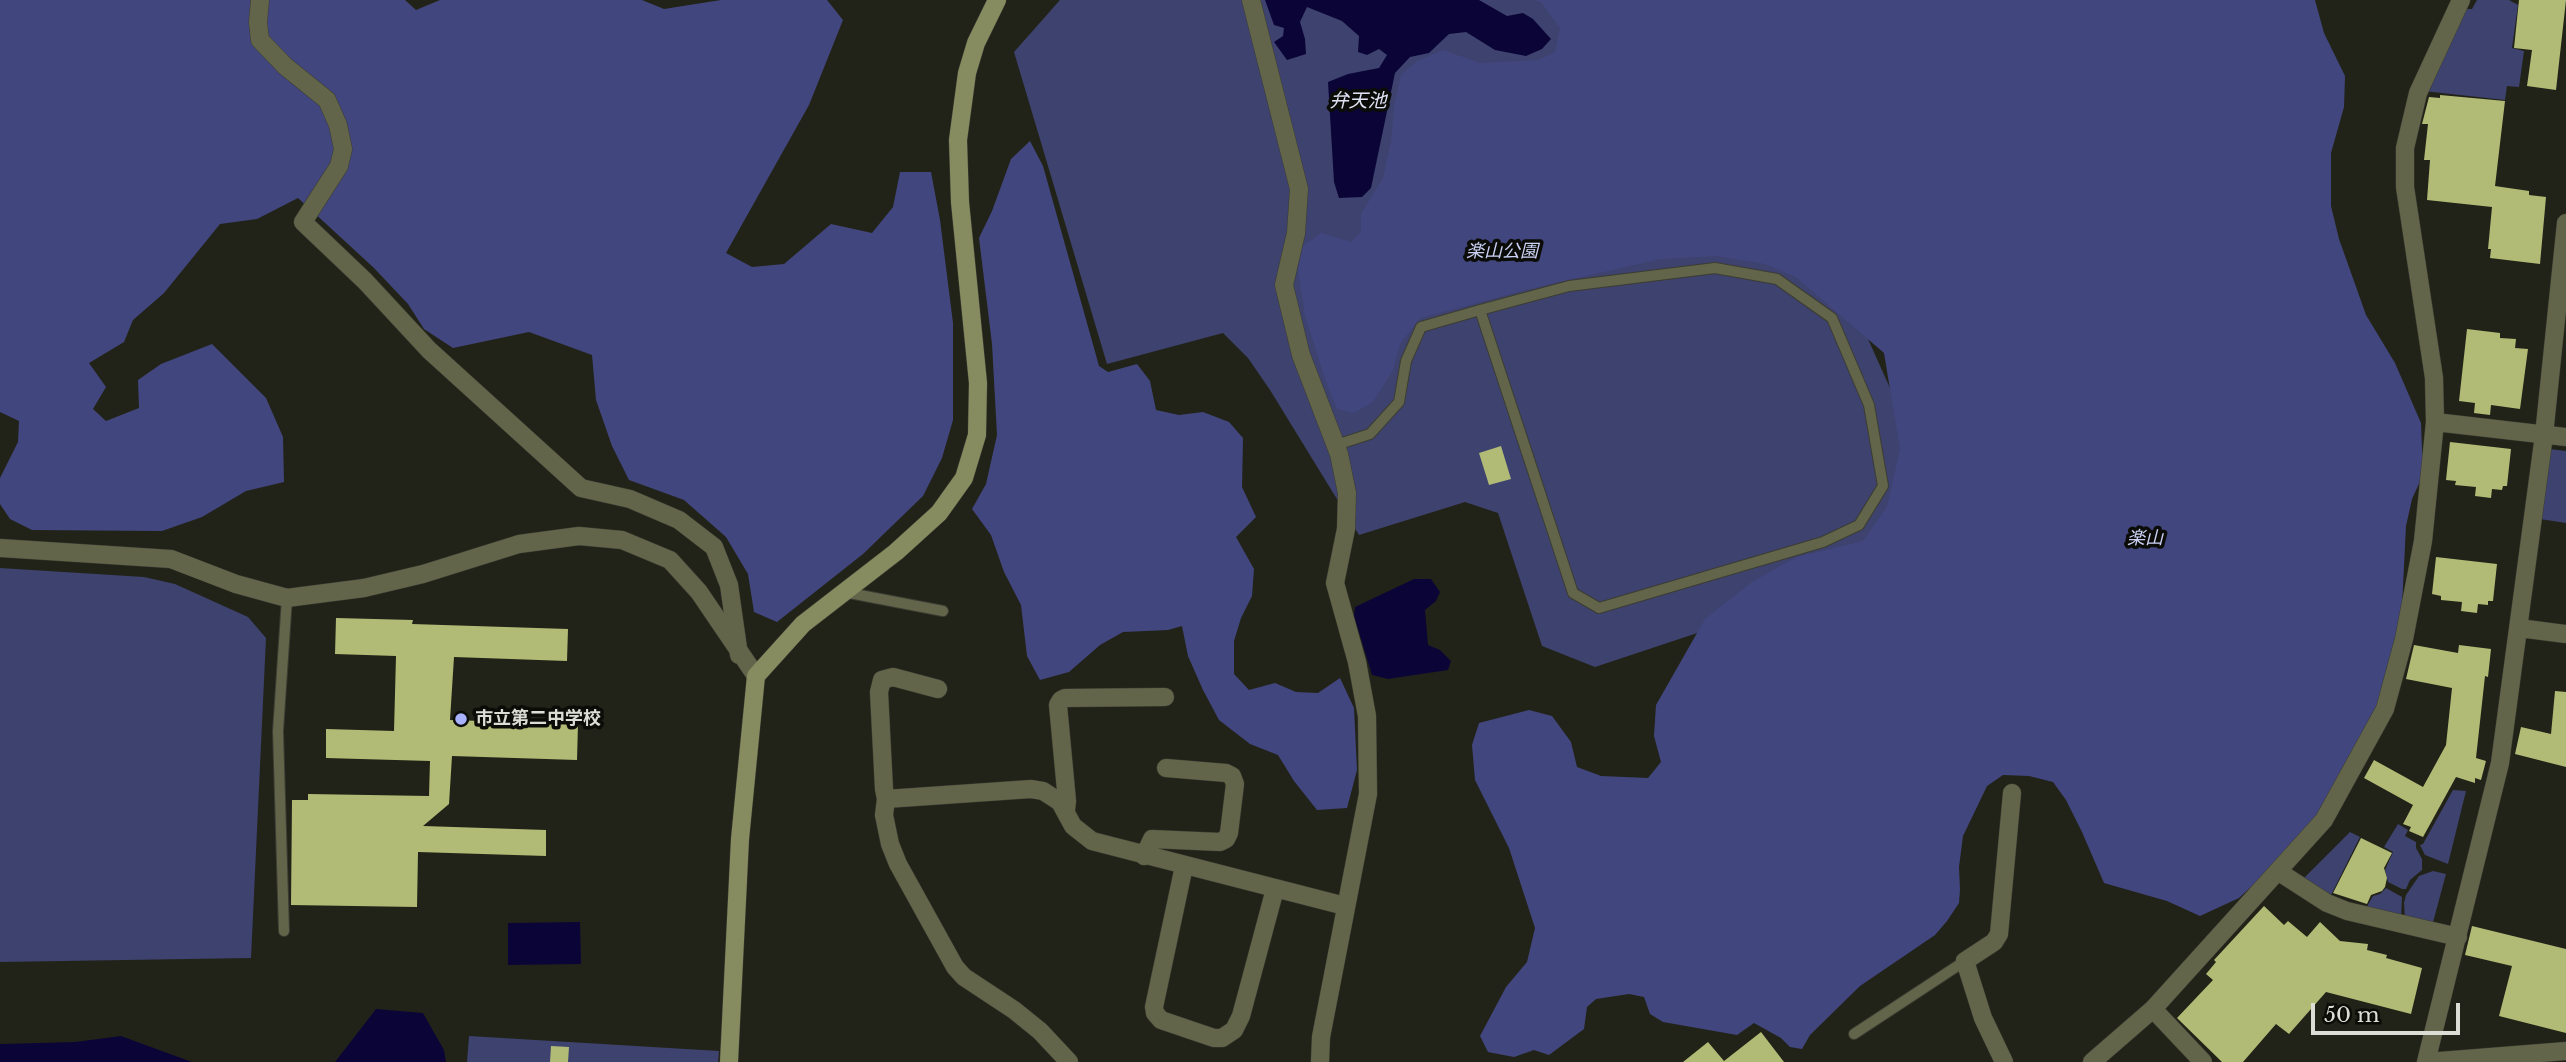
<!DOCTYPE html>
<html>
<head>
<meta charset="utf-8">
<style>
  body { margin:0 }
  #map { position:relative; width:2566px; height:1062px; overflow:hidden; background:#222318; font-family:"Libre Baskerville",serif }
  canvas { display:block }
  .scale { position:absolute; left:2311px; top:1003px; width:149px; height:32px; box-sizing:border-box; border:4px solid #dcded6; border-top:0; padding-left:9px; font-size:21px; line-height:24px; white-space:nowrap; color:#dcded6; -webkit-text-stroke:5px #0b0c07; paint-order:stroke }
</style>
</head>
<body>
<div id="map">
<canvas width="2566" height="1062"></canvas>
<div class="scale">50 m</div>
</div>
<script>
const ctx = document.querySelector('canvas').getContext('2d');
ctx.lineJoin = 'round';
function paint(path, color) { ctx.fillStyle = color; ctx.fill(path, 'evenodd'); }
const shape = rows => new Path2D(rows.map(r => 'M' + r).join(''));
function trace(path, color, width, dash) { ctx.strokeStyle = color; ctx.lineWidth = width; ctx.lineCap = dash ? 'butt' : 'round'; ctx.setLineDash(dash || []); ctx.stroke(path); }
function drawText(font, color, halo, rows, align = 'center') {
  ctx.font = font + ' "Libre Baskerville","Noto Sans JP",serif'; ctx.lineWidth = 7; ctx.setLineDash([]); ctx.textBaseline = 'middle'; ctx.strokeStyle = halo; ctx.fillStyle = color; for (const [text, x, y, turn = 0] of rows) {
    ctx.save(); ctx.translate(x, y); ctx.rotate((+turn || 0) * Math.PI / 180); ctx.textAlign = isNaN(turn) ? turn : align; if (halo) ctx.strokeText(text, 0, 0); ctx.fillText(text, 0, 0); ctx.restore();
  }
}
paint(shape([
  [1060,0,1632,0,1851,301,1907,426,1908,563,1595,667,1542,646,1498,513,1465,502,1359,535,1270,390,1248,358,1223,333,1107,364,1014,52],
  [2477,0,2509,0,2518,5,2512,48,2524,51,2519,87,2507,86,2505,100,2424,91,2462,9,2472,9],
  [2549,449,2566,451,2566,523,2540,519],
  [0,568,144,577,175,584,248,617,266,638,251,958,0,962],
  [2453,790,2466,791,2448,864,2425,855,2420,845,2423,844],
  [2398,824,2408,830,2405,836,2416,842,2416,848,2422,859,2422,870,2410,880,2406,889,2402,889,2388,882,2385,870,2393,852,2384,847],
  [2350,832,2360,837,2331,895,2303,879],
  [2433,871,2446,874,2432,926,2405,919,2404,903,2406,895,2419,876],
  [2386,888,2402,897,2401,918,2366,908,2373,896,2380,894],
  [469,1036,719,1051,718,1062,467,1062]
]), '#3e426e');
paint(shape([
  [0,0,405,0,416,10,440,0,642,0,664,9,721,0,827,0,843,20,809,105,726,253,752,267,784,264,831,224,872,233,893,207,900,172,931,172,940,220,953,323,953,420,942,458,923,496,863,554,777,622,754,612,748,574,726,537,684,500,629,480,612,446,596,400,592,355,529,332,453,348,424,329,408,304,374,268,298,198,257,219,220,224,164,293,133,320,124,342,89,363,106,387,93,409,106,421,139,408,138,380,161,364,212,344,266,398,283,437,284,482,246,491,202,517,162,531,32,530,10,519,0,504,0,478,18,442,19,421,0,412],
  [1532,0,2315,0,2324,33,2345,76,2344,107,2331,153,2331,206,2339,239,2366,315,2395,363,2421,423,2423,475,2412,499,2406,526,2402,606,2384,697,2327,802,2304,833,2274,866,2239,898,2200,916,2167,901,2104,883,2082,832,2066,800,2053,782,2029,776,2003,775,1987,786,1963,836,1959,867,1960,890,1959,903,1947,921,1935,935,1860,986,1810,1035,1802,1049,1790,1047,1781,1038,1754,1023,1737,1035,1663,1022,1650,1014,1644,997,1629,994,1596,999,1587,1007,1584,1029,1549,1055,1534,1050,1514,1057,1488,1052,1480,1036,1506,987,1527,962,1535,928,1509,848,1475,780,1472,745,1479,723,1529,710,1552,716,1571,742,1577,767,1601,776,1648,778,1661,762,1654,736,1656,705,1705,619,1752,582,1797,557,1863,541,1887,507,1900,449,1884,353,1796,277,1765,264,1716,256,1661,259,1529,289,1420,318,1400,344,1393,370,1373,402,1354,413,1337,409,1326,382,1305,316,1298,269,1303,246,1321,233,1351,242,1361,232,1361,214,1383,178,1391,141,1394,106,1401,75,1417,61,1443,50,1480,63,1539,60,1555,52,1560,28,1541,2],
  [1030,141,1043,166,1099,366,1108,372,1137,364,1150,381,1156,410,1179,415,1203,412,1229,422,1243,438,1242,487,1256,517,1236,537,1254,569,1252,596,1241,618,1234,641,1234,674,1249,690,1275,683,1296,692,1318,693,1340,678,1354,708,1357,770,1347,808,1317,810,1294,781,1278,755,1250,744,1219,720,1203,690,1188,656,1182,626,1168,630,1123,632,1100,645,1069,672,1040,680,1027,656,1021,605,1004,572,991,535,972,509,986,484,997,435,992,344,979,238,992,211,1011,159]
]), '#42467e');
paint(shape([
  [1265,0,1479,0,1507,16,1523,13,1533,19,1551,39,1542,49,1526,56,1495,50,1466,32,1449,34,1429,53,1410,57,1395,73,1371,188,1362,197,1339,198,1334,182,1328,82,1348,74,1379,68,1387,55,1379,49,1367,55,1358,52,1359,36,1342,21,1307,7,1300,22,1305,39,1306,54,1287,60,1274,42,1283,36,1284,28,1274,25],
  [1414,579,1431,579,1440,592,1436,601,1425,610,1428,645,1440,650,1451,661,1448,670,1388,679,1372,675,1354,616,1355,607],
  [580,922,581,964,508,965,508,923],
  [376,1009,423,1013,444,1050,446,1062,335,1062],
  [121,1036,192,1062,0,1062,0,1044,75,1042]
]), '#0b0537');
paint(shape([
  [2519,0,2566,0,2556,90,2527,86,2532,50,2514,48],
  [2440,95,2505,101,2495,186,2529,191,2529,195,2546,197,2540,264,2490,258,2491,249,2488,249,2492,207,2427,200,2430,160,2424,160,2428,124,2422,124,2429,97,2440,98],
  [2467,329,2500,333,2500,338,2516,339,2515,348,2528,349,2520,409,2491,405,2490,415,2474,413,2475,403,2459,401],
  [2450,442,2511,449,2507,486,2503,486,2502,490,2492,489,2491,498,2475,496,2476,487,2455,485,2456,481,2446,480],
  [1501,446,1511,479,1489,485,1479,453],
  [2436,557,2497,564,2493,601,2488,601,2488,605,2478,604,2477,613,2461,611,2462,602,2441,600,2441,596,2432,594],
  [336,618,413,620,412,624,568,629,567,661,454,657,450,720,578,724,577,760,452,756,449,804,423,826,546,830,546,856,418,852,417,907,291,905,292,800,308,800,308,794,429,796,430,761,326,758,326,729,394,731,396,656,335,654],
  [2414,645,2458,653,2459,645,2491,649,2488,677,2485,676,2476,758,2486,761,2481,780,2475,778,2475,783,2456,777,2423,837,2409,831,2411,827,2403,824,2413,805,2364,778,2374,760,2423,787,2446,745,2452,688,2406,679],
  [2555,691,2566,692,2566,767,2515,754,2521,727,2551,734],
  [2361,838,2392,853,2384,868,2387,878,2385,887,2382,891,2371,895,2367,904,2333,893],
  [2264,906,2284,925,2288,921,2307,937,2320,922,2340,941,2368,944,2367,950,2387,955,2386,958,2422,968,2411,1014,2326,992,2289,1034,2276,1024,2243,1062,2222,1062,2177,1018,2213,980,2206,974,2216,962,2214,960],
  [2472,926,2566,949,2566,1033,2499,1016,2512,966,2465,955],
  [1761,1032,1784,1062,1683,1062,1708,1042,1724,1061],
  [551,1046,569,1047,568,1062,550,1062]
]), '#b2bb76');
const lane = shape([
  [1336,445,1370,434,1399,402,1406,361,1421,327,1480,310,1569,286,1715,268,1777,279,1832,318,1869,405,1883,486,1859,525,1823,542,1599,608,1573,593,1480,310],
  [844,592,943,611],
  [284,931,278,731,287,598],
  [1854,1034,1965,961]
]);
const street = shape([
  [260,0,258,22,260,40,285,66,327,100,338,125,343,149,339,166,303,222,365,281,429,350,581,488,630,499,679,520,714,547,729,585,739,655],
  [1251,0,1299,189,1296,233,1284,285,1301,355,1339,454,1347,493,1346,529,1335,583,1357,662,1367,716,1368,794,1321,1037,1320,1062],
  [2435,422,2566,437],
  [0,548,171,559,236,584,287,598,364,588,423,574,519,544,579,536,622,540,670,560,699,592,756,676],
  [2519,628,2566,634],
  [886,799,884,789,879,692,882,680,893,677,938,689],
  [1066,810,1067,801,1058,705,1061,700,1065,698,1165,697],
  [1144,856,1152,839,1220,842,1226,839,1229,833,1235,784,1232,776,1226,773,1166,768],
  [1184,866,1154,1007,1155,1013,1161,1020,1214,1038,1222,1038,1234,1030,1241,1016,1275,889],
  [2279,872,2327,903,2347,911,2458,937],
  [2153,1009,2203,1062],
  [1069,1062,1040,1031,1014,1010,964,977,955,967,898,864,890,844,884,815,886,799,1031,789,1043,791,1060,802,1073,826,1092,841,1345,906],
  [2004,1062,1983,1018,1965,961,1994,942,1999,934,2012,793],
  [2092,1062,2153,1009,2324,820,2385,709,2404,639,2423,541,2435,422,2434,378,2405,187,2405,148,2418,93,2461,0],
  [2426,1062,2500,763,2544,435,2566,223],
  [2427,1062,2566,1051]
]);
const secondary = shape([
  [729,1062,740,839,756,676,803,624,896,552,939,513,964,478,977,435,978,383,960,202,958,140,967,73,976,43,997,0]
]);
trace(lane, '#3c3d33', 12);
trace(street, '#3c3d33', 19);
trace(secondary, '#3c3d33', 19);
trace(lane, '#62654a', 10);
trace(street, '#62654a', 18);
trace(secondary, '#868c60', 18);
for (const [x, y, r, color] of [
  [461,719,7,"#a7b1fc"]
]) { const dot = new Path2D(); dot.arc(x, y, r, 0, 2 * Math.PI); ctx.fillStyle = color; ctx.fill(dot); trace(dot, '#0b0c07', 2.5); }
drawText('italic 18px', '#cbd1f4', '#0b0c07', [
  ["楽山公園",1502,252],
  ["楽山",2145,539]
]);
drawText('bold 18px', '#dcded6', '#0b0c07', [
  ["市立第二中学校",475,719]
], 'left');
drawText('italic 19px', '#dee2f3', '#0b0c07', [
  ["弁天池",1358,102]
]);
</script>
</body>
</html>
